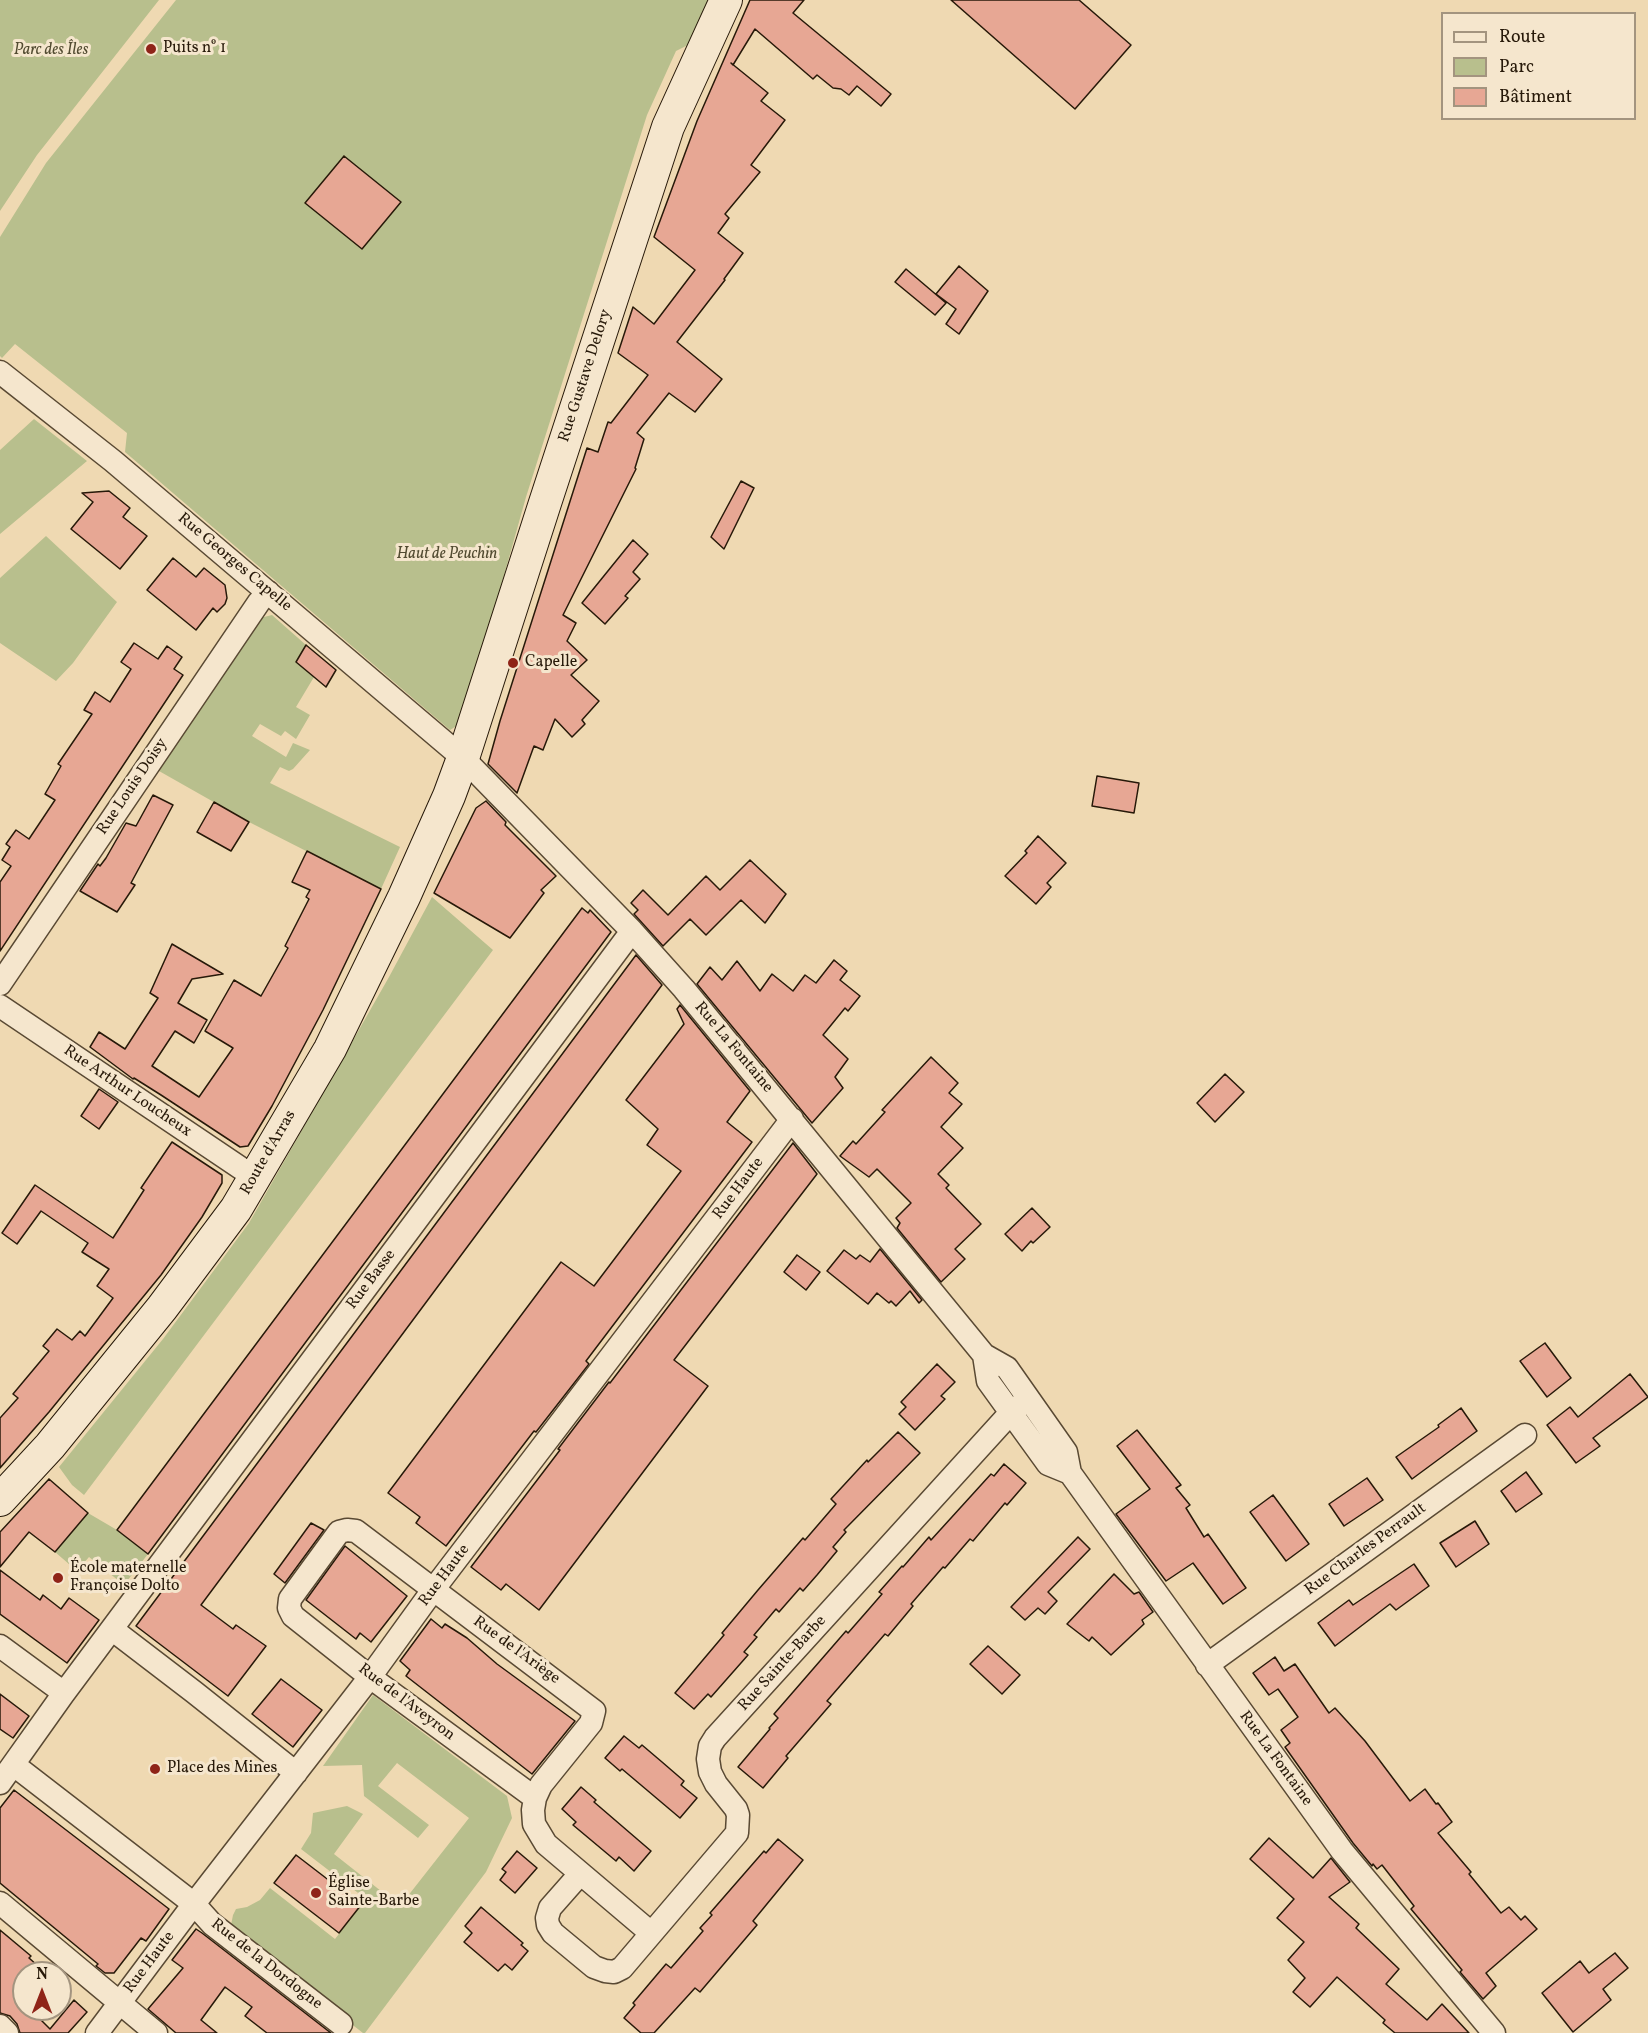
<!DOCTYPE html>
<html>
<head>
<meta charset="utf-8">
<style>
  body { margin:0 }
  #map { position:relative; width:1648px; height:2033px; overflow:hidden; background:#efd9b2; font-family:Vollkorn,serif }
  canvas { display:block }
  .legend { position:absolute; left:1441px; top:12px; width:195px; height:108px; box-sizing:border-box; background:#f5e6cd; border:2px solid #a3947f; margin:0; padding:8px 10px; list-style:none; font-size:18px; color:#271909 }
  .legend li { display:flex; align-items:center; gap:12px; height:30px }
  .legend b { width:30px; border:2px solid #a3947f }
  .north { position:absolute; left:12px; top:1961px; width:60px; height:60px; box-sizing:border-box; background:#f5e6cd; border:2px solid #a3947f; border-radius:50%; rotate:0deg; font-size:16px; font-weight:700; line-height:24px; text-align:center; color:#271909 }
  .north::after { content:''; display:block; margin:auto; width:21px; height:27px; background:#8f2418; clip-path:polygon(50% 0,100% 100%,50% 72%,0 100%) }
</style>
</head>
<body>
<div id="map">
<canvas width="1648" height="2033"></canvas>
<ul class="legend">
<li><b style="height:8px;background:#f5e6cd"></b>Route</li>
<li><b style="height:16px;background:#b8bf8d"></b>Parc</li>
<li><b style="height:16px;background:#e7a794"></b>Bâtiment</li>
</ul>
<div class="north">N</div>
</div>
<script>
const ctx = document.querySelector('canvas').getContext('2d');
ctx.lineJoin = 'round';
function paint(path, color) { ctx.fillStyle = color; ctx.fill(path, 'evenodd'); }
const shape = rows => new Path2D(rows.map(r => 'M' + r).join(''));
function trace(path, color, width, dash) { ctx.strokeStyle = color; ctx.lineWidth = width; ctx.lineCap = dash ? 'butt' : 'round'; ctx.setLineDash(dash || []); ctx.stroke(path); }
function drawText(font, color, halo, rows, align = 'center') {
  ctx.font = font + ' Vollkorn,serif'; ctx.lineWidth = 6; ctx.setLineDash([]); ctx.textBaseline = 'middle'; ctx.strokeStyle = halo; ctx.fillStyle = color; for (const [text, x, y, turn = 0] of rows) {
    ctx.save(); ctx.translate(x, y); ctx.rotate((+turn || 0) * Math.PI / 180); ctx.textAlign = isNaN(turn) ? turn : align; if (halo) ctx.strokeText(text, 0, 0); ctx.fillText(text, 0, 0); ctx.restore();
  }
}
paint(shape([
  [0,0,159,0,37,155,0,211],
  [176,0,711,0,690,44,676,51,647,115,526,497,463,722,450,730,125,452,127,433,15,344,2,358,0,356,0,237,46,163],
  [344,156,400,201,362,249,305,203],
  [34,419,87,461,0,534,0,450],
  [46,536,117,602,73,663,56,681,0,643,0,578],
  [272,615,306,645,296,662,314,677,296,707,310,715,296,739,285,731,281,736,260,724,252,736,286,757,293,743,310,750,293,769,289,771,280,767,270,783,400,847,381,889,249,822,159,771,260,618],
  [432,897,493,950,84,1495,72,1485,59,1467,163,1339,249,1223,389,977],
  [88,1513,117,1530,148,1554,124,1585,89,1557,77,1571,55,1552],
  [373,1695,507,1796,512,1818,486,1872,365,2033,363,2033,237,1935,231,1925,233,1915,236,1909,247,1907,260,1900,270,1888,335,1939,366,1899,301,1849,311,1833,313,1813,347,1806,363,1814,334,1854,400,1906,469,1818,397,1763,378,1786,429,1825,418,1838,364,1796,362,1765,323,1766]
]), '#b8bf8d');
const building = shape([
  [750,0,804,0,793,13,891,94,881,106,857,86,849,95,841,89,833,88,817,75,813,79,755,29,733,65,731,63,768,93,761,101,785,120,751,165,760,172,725,214,729,218,718,233,743,253,724,279,725,280,677,342,722,379,695,412,669,393,637,433,644,439,635,468,636,469,563,615,576,623,567,641,587,660,571,675,599,701,582,720,585,724,572,737,555,719,543,750,534,746,517,793,488,764,500,721,587,448,598,452,608,422,611,423,648,375,618,353,633,307,654,324,695,270,654,237,697,121,750,0],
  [951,0,1079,0,1131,45,1075,109,951,0],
  [344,156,401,202,362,249,305,203,344,156],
  [959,266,988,291,959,334,946,324,956,309,936,294,959,266],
  [906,269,946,303,935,315,895,282,906,269],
  [741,481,754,488,724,549,711,537,741,481],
  [109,491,130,508,123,517,147,536,120,569,71,529,93,502,82,493,109,491],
  [633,540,648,554,633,572,640,579,625,596,628,598,605,624,582,603,633,540],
  [173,558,196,577,204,568,225,585,227,598,225,604,217,612,213,608,196,630,147,590,173,558],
  [134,643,158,659,167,646,182,657,174,669,183,675,0,951,0,882,11,866,2,860,10,847,6,844,16,830,29,839,55,800,45,794,61,766,58,764,92,714,84,710,95,692,110,702,131,669,121,662,134,643],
  [306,645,336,670,326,687,296,662,306,645],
  [1097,776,1139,783,1134,813,1092,806,1097,776],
  [153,795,173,805,131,883,135,885,117,912,80,891,98,864,100,866,106,858,126,823,136,826,153,795],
  [486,801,506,822,505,825,556,876,541,890,544,893,510,938,434,893,476,808,486,801],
  [214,802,249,822,231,851,197,832,214,802],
  [1038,836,1066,863,1047,883,1051,887,1036,904,1005,876,1027,853,1025,851,1038,836],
  [307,851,381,889,323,1010,272,1106,248,1146,240,1147,161,1095,134,1078,133,1079,90,1047,99,1032,125,1049,158,998,150,993,172,944,223,974,192,979,178,1003,207,1020,194,1043,175,1031,152,1066,199,1097,233,1048,205,1031,234,980,261,996,288,948,285,946,309,899,306,897,310,890,292,882,307,851],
  [750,860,786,894,765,923,741,900,706,935,690,919,663,946,634,914,638,910,631,903,643,890,668,915,706,876,720,890,750,860],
  [582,908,588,913,590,910,611,932,148,1554,117,1530,582,908],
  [636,955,662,985,201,1605,233,1629,236,1625,266,1646,228,1696,136,1626,636,955],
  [834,960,847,971,840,980,860,996,848,1011,845,1008,823,1035,848,1059,835,1077,843,1088,812,1123,697,984,710,967,722,980,737,961,760,991,772,974,793,991,805,975,816,983,834,960],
  [680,1005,750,1091,727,1122,752,1142,586,1361,589,1364,536,1432,534,1431,446,1546,416,1523,420,1517,388,1493,561,1262,594,1286,681,1171,647,1145,658,1129,626,1100,684,1024,677,1009,680,1005],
  [931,1057,958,1083,949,1093,962,1104,941,1127,963,1148,938,1174,949,1185,946,1188,981,1224,955,1249,965,1259,941,1282,897,1228,900,1223,896,1218,911,1203,877,1169,869,1177,840,1156,853,1141,856,1144,885,1112,882,1110,931,1057],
  [1225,1074,1244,1092,1215,1122,1197,1103,1225,1074],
  [99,1089,118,1102,99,1129,81,1116,99,1089],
  [172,1142,222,1175,222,1183,202,1217,161,1275,49,1412,0,1468,0,1418,18,1398,13,1394,49,1351,43,1346,57,1329,72,1340,80,1331,85,1336,113,1298,97,1286,109,1269,82,1252,88,1243,41,1211,17,1244,2,1233,35,1185,113,1238,144,1190,141,1188,172,1142],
  [793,1143,817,1174,674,1360,708,1386,539,1610,506,1584,501,1590,471,1567,560,1450,558,1449,609,1382,610,1383,793,1143],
  [1032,1208,1050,1227,1033,1243,1031,1241,1022,1251,1005,1234,1032,1208],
  [880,1249,922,1300,919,1303,910,1291,896,1306,891,1301,889,1303,877,1293,868,1304,827,1271,844,1250,856,1259,860,1255,870,1262,880,1249],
  [797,1255,820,1272,806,1290,784,1272,797,1255],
  [1545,1343,1571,1378,1547,1397,1520,1361,1545,1343],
  [937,1364,955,1382,941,1396,945,1399,915,1430,899,1414,906,1407,901,1402,937,1364],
  [1630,1374,1648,1397,1593,1438,1600,1446,1576,1463,1547,1425,1570,1407,1578,1417,1630,1374],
  [1461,1408,1477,1431,1412,1479,1396,1457,1439,1427,1438,1425,1461,1408],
  [1137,1430,1181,1485,1176,1488,1190,1505,1186,1508,1204,1537,1208,1534,1246,1588,1223,1604,1193,1563,1166,1581,1116,1514,1150,1489,1117,1446,1137,1430],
  [898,1432,920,1453,844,1530,846,1532,833,1547,837,1551,817,1575,803,1591,800,1588,779,1612,776,1609,754,1635,757,1637,744,1652,748,1655,711,1697,708,1694,694,1709,675,1693,724,1635,722,1633,758,1590,803,1538,805,1540,836,1504,831,1499,867,1460,868,1462,898,1432],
  [1004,1464,1026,1483,1007,1505,1005,1503,973,1541,970,1539,945,1568,943,1567,911,1604,913,1606,888,1636,885,1634,827,1701,831,1704,786,1756,788,1758,763,1788,738,1767,770,1729,769,1728,778,1718,774,1714,846,1631,848,1633,869,1609,882,1594,879,1592,902,1566,903,1567,929,1537,931,1540,991,1474,994,1476,1004,1464],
  [1526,1472,1542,1494,1516,1512,1501,1491,1526,1472],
  [1367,1478,1383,1500,1344,1526,1329,1504,1367,1478],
  [49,1479,88,1513,55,1552,29,1532,0,1567,0,1532,49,1479],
  [1273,1495,1309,1544,1286,1561,1250,1512,1273,1495],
  [1475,1521,1489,1544,1456,1567,1440,1543,1475,1521],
  [311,1523,324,1530,285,1583,274,1574,311,1523],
  [1078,1537,1090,1549,1048,1592,1057,1601,1045,1614,1038,1608,1025,1620,1011,1607,1078,1537],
  [345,1546,407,1596,371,1642,360,1633,356,1639,306,1600,345,1546],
  [1414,1564,1429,1586,1396,1610,1390,1604,1335,1646,1318,1623,1349,1600,1353,1605,1414,1564],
  [0,1570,40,1600,43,1595,61,1609,69,1598,99,1620,67,1663,0,1614,0,1570],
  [1114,1574,1134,1594,1139,1592,1153,1612,1142,1620,1144,1624,1111,1655,1092,1637,1089,1641,1067,1624,1114,1574],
  [431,1619,442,1628,445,1624,467,1638,497,1664,575,1721,532,1774,406,1676,410,1670,400,1661,431,1619],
  [988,1646,1020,1675,1002,1694,970,1664,988,1646],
  [1275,1657,1284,1671,1295,1664,1329,1713,1335,1708,1365,1741,1410,1801,1425,1789,1436,1804,1438,1803,1452,1822,1438,1833,1471,1872,1469,1874,1501,1913,1509,1907,1521,1920,1525,1916,1537,1929,1486,1973,1496,1986,1483,1999,1460,1972,1462,1970,1411,1909,1414,1906,1382,1865,1377,1869,1373,1864,1372,1866,1353,1843,1285,1747,1290,1743,1281,1730,1298,1717,1278,1689,1269,1695,1253,1673,1275,1657],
  [281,1679,322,1710,293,1747,252,1714,281,1679],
  [0,1694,29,1716,13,1738,0,1729,0,1694],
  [624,1736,639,1748,642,1745,662,1762,684,1781,681,1785,697,1798,680,1818,622,1769,620,1771,605,1758,624,1736],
  [581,1787,596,1800,594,1802,651,1851,634,1871,619,1857,616,1861,573,1825,576,1822,562,1809,581,1787],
  [14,1790,169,1909,146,1941,141,1938,114,1973,105,1973,100,1969,96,1966,98,1964,0,1883,0,1808,14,1790],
  [1269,1838,1313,1878,1331,1858,1350,1882,1329,1897,1359,1924,1356,1928,1399,1969,1386,1984,1427,2020,1442,2004,1469,2033,1395,2033,1383,2023,1385,2020,1337,1977,1310,2007,1293,1992,1305,1978,1288,1960,1304,1942,1277,1918,1294,1899,1250,1859,1269,1838],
  [778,1839,803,1860,753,1921,757,1925,700,1992,695,1988,654,2033,641,2033,624,2018,635,2005,633,2003,666,1964,671,1968,703,1931,700,1928,712,1915,710,1913,764,1851,766,1853,778,1839],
  [517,1851,537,1868,515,1893,500,1880,506,1872,502,1869,517,1851],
  [296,1855,361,1905,339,1933,274,1883,296,1855],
  [481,1907,523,1943,521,1945,528,1951,512,1970,505,1964,498,1971,464,1942,472,1933,465,1926,481,1907],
  [196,1929,202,1933,331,2033,267,2033,245,2016,252,2007,225,1987,201,2020,217,2033,176,2033,148,2009,183,1968,172,1960,196,1929],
  [0,1930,31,1956,29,1958,46,1973,24,1973,24,2009,30,2009,50,2029,74,2000,87,2012,68,2033,20,2033,17,2024,10,2016,0,2013,0,1930],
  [1615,1953,1628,1968,1603,1989,1611,2000,1573,2032,1542,1993,1580,1961,1589,1973,1615,1953]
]);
paint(building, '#e7a794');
trace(building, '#271909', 1.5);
const minor = shape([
  [0,372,113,461,463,758,632,931,684,989,984,1355,1007,1368,1066,1452,1070,1473,1342,1851,1494,2033],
  [0,984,259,602,268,592],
  [0,1006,254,1177],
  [984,1355,988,1381,1048,1464,1070,1473],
  [113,1630,194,1692,296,1773],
  [0,1646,64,1693],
  [1207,1665,1525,1435],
  [14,1765,194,1904,212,1924,341,2024],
  [0,1783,64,1693,632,931],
  [535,1798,370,1677,293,1616,289,1608,290,1599,339,1532,347,1530,356,1531,594,1711,591,1723,541,1785,535,1798,533,1810,534,1824,546,1844,651,1933],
  [580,1874,550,1908,547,1918,548,1925,553,1933,594,1967,605,1971,614,1972,622,1968,737,1833,738,1815,736,1809,716,1784,710,1772,708,1759,710,1746,715,1738,1005,1419,1028,1398],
  [0,1903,156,2033],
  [0,2026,7,2033],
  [97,2033,187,1913,370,1677,433,1590,792,1119]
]);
const secondary = shape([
  [0,1500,50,1446,162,1308,236,1209,330,1049,404,897,449,796,463,758,545,503,668,127,726,0]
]);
trace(minor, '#594933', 25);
trace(secondary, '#271909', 34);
trace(minor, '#f5e6cd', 22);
trace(secondary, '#f5e6cd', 32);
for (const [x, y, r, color] of [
  [151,49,6,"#8f2418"],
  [513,663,6,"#8f2418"],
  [58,1578,6,"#8f2418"],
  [155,1769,6,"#8f2418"],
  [316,1893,6,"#8f2418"]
]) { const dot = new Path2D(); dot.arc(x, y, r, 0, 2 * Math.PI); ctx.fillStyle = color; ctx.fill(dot); trace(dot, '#f5e6cd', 2); }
drawText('16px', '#271909', '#f5e6cd', [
  ["Puits n° 1",163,49],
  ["Capelle",525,663],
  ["École maternelle",70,1569],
  ["Françoise Dolto",70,1587],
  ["Place des Mines",167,1769],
  ["Église",328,1884],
  ["Sainte-Barbe",328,1902]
], 'left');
drawText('italic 16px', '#524b31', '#f5e6cd', [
  ["Parc des Îles",51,51],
  ["Haut de Peuchin",447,555]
]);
drawText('16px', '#271909', '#f5e6cd', [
  ["Rue Gustave Delory",586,376,-72],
  ["Rue Georges Capelle",234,563,40],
  ["Rue Louis Doisy",133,787,-56],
  ["Rue La Fontaine",733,1048,50],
  ["Rue Arthur Loucheux",127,1092,34],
  ["Route d'Arras",269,1153,-60],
  ["Rue Haute",739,1189,-53],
  ["Rue Basse",372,1280,-53],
  ["Rue Charles Perrault",1366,1550,-36],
  ["Rue Haute",445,1576,-53],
  ["Rue de l'Ariège",516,1651,36],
  ["Rue Sainte-Barbe",783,1664,-48],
  ["Rue de l'Aveyron",406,1703,37],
  ["Rue La Fontaine",1275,1759,54],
  ["Rue Haute",150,1963,-53],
  ["Rue de la Dordogne",266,1965,38]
]);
</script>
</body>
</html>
